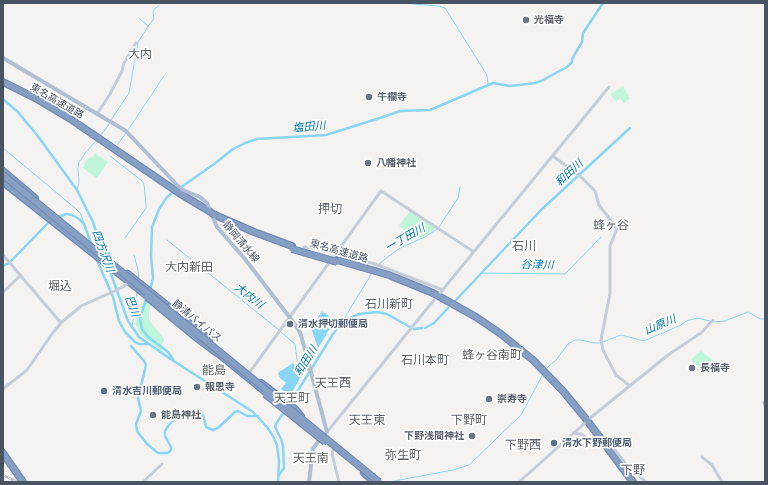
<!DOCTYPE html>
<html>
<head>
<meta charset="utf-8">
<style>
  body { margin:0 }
  #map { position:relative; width:768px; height:485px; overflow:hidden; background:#f5f3f2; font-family:"Public Sans",sans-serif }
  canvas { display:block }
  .frame { position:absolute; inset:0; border:4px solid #485462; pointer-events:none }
</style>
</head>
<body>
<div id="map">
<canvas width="768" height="485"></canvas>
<div class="frame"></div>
</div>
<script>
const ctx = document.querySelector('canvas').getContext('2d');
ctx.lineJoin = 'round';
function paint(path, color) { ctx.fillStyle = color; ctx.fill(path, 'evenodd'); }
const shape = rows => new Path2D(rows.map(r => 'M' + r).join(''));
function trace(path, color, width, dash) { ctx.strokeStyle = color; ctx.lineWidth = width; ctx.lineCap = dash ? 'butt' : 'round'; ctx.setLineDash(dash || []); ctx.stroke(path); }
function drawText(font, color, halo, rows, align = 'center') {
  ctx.font = font + ' "Public Sans","Noto Sans JP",sans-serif'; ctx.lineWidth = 3.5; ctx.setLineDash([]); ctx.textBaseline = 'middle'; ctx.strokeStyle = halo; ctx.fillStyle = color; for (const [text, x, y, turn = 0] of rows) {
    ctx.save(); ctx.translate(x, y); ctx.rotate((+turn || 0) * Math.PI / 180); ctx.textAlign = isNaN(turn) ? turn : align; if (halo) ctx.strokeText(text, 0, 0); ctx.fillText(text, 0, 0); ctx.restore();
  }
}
paint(shape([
  [623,87,630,98,624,103,620,98,616,102,610,94],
  [95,153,108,162,97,178,83,168,86,160,93,156],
  [410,211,436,228,428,234,417,239,399,226],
  [145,298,151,305,149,311,149,320,164,339,164,341,161,345,163,350,162,352,141,335,135,324,136,315,139,312],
  [701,351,713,360,705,366,703,365,700,367,693,363,691,359]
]), '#bff5d8');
paint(shape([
  [322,311,323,313,325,313,329,316,323,325,330,329,326,333,327,334,318,348,311,328],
  [293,363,303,373,290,396,281,389,286,383,280,378,278,374,279,372]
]), '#88d5f5');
trace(shape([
  [408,3,413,4,439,6,445,8,487,75,488,85],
  [139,18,148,26],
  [111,120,129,93,138,42,149,25,153,20,154,18,153,12,155,8,159,6],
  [128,130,164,76],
  [101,135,110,123],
  [118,144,126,133],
  [3,148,76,209,81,214,84,224],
  [110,156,141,180,144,184,146,204,146,208,125,238],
  [77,190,79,182,78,168,79,162,86,152,96,141],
  [439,227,458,198,460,187],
  [167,240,279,330],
  [134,255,138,270,139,280],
  [375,269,380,263,400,248,425,237,437,229],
  [481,273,565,274,601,237],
  [342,322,372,273],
  [713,322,725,321,748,312,760,319,765,319],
  [132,328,137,291],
  [281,332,295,344,297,359,300,364,305,365,309,373],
  [547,368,556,360,568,344,575,340,581,340,594,343,600,343,621,335,644,341,681,325,686,321,698,318,710,321],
  [389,482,453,470,469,465,521,415,542,376]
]), '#88d5f5', 1);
trace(shape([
  [3,99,18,112,37,135,77,190,93,222,104,256],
  [180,188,214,164,233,149,245,143,257,139,326,135,383,117,400,111,430,110,493,83,510,86,535,83,541,81,567,67,572,62,572,59,582,42,583,33,603,3],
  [56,218,66,214,72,215,79,219,84,224,92,246],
  [96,258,113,297,119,321,125,332,135,342,139,344,147,344],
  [3,266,9,263,51,220],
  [108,266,128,321,139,337,169,358,253,412,267,427,273,436,277,445,279,461,278,482],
  [150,290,153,278,151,256,152,227,159,209,167,197,176,190],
  [147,297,141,315,140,320,142,329,147,336,168,352,174,361],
  [455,301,542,209,630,128],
  [425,328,434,323,448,308],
  [414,329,422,328],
  [131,346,144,361,146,365,138,398,141,411,136,424,137,431,147,444,158,453,168,453,171,450,171,447,165,436,165,431,168,426,180,413,186,410,200,411,203,415,206,427,213,430,218,428,235,412,238,411,247,416,258,416],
  [289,405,333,334,342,322,359,314,377,312,387,314,410,327],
  [279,475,284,468,283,446,281,439,275,427,276,424,285,410]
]), '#88d5f5', 2.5);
const highway = shape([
  [3,82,37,99,69,118,179,193,209,211],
  [3,171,35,198],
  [3,182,151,299],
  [215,215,254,232,292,246],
  [337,260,389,275,433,293,476,317,501,334,533,360,563,391,586,419,633,482],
  [128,274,203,334,209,341],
  [193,335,217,353],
  [215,351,269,395],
  [261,383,295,409,301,416],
  [3,453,23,482],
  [364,473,374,482]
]);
trace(highway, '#718ab1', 8);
trace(shape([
  [97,114,110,94,122,71,124,63,136,43],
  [553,156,581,177,595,191,599,205,617,229,610,246,610,293,601,340,603,350,616,375,630,386],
  [304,247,323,249,375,264,443,290],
  [3,255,61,323],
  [3,292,21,275],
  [440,293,609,87],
  [247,376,381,191,474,252],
  [3,389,27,370,52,334,61,323,81,306,123,287,130,281],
  [764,402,765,407],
  [589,419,668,355,701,333,713,320],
  [327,432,434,300],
  [573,433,581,434,597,444,601,445],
  [608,444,611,445,625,463,646,482],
  [334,448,332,454,339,482],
  [702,457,712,465,722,482],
  [143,482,162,464],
  [519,482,585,423]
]), '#c5cdd8', 3);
trace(shape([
  [3,58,126,131,178,186,183,190,200,197,207,203,217,227,245,259,297,327,301,335,327,432],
  [309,482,313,449,321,437]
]), '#b0bfd3', 4);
trace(highway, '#869fc5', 5.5);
const rail = shape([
  [3,475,17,482]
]);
trace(rail, '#b4b7bd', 2.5);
trace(rail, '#fff', 1, [3]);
const highwayBridge = shape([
  [3,175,379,482],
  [209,211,215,215],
  [292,249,337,262],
  [147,297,193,335],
  [265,394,325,442]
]);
trace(highwayBridge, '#718ab1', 8, []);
trace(highwayBridge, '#869fc5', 5.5);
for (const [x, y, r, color] of [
  [526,20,4,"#6b7280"],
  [369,97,4,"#6b7280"],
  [368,163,4,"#6b7280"],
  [290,324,4,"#5c6f8a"],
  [692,368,4,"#6b7280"],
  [197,387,4,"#6b7280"],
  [104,391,4,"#5c6f8a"],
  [489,399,4,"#6b7280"],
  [153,415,4,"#6b7280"],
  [472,436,4,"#6b7280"],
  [554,443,4,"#5c6f8a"]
]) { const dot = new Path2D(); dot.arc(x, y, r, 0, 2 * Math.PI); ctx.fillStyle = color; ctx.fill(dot); trace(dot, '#fff', 1.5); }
drawText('bold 10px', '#5b616d', '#fff', [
  ["光福寺",534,20],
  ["牛欄寺",377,97],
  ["八幡神社",376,163],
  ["長福寺",700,368],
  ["報恩寺",205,387],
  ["崇寿寺",497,399],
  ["能島神社",161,415],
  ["下野浅間神社",464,436,"right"]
], 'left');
drawText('10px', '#485462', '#fff', [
  ["東名高速道路",57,101,30],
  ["静岡清水線",241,242,50],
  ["東名高速道路",339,251,16],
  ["静清バイパス",197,321,39]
]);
drawText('bold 10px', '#4e5e75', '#fff', [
  ["清水押切郵便局",298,324],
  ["清水吉川郵便局",112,391],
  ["清水下野郵便局",562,443]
], 'left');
drawText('italic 11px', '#027aac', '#fff', [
  ["塩田川",309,127,-5],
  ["和田川",569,173,-43],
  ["一丁田川",405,238,-30],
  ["四方沢川",103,251,70],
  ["谷津川",537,265,1],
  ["大内川",249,296,39],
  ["巴川",132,306,69],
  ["山原川",660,325,-23],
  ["和田川",306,361,-58]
]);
drawText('12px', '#5e6268', '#fff', [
  ["大内",140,54],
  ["押切",330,209],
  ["蜂ヶ谷",611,225],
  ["石川",524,246],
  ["大内新田",189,267],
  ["堀込",60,286],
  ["石川新町",389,304],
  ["蜂ヶ谷南町",492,355],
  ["石川本町",425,360],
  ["能島",214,370],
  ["天王西",333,383],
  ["天王町",292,398],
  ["天王東",367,420],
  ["下野町",469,420],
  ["下野西",523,445],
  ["弥生町",403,455],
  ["天王南",311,458],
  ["下野",633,470]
]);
</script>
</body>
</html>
